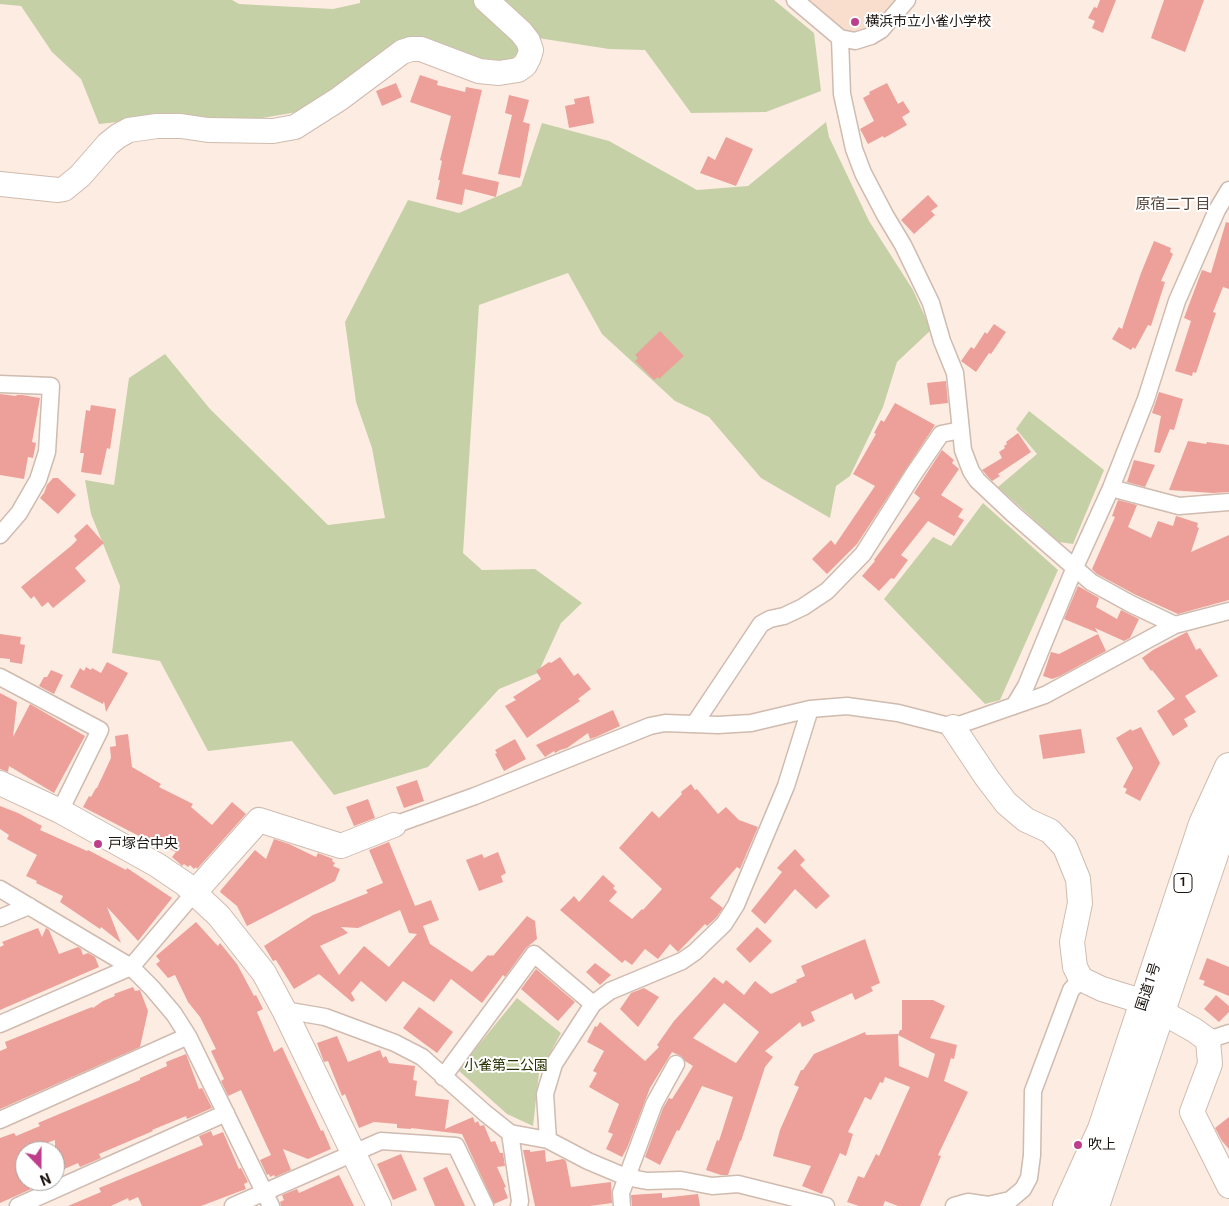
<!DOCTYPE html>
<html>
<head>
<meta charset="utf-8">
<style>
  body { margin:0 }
  #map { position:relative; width:1229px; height:1206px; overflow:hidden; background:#fdece2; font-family:Roboto,sans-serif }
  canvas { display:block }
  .north { position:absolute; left:15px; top:1141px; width:50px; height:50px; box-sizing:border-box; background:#fff; border:1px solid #a4a19f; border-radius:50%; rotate:158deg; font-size:14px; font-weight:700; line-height:20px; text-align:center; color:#1b1410 }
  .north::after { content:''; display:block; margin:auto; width:18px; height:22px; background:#bd3e8b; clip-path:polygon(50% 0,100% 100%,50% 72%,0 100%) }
</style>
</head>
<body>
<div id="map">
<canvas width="1229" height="1206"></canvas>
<div class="north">N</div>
</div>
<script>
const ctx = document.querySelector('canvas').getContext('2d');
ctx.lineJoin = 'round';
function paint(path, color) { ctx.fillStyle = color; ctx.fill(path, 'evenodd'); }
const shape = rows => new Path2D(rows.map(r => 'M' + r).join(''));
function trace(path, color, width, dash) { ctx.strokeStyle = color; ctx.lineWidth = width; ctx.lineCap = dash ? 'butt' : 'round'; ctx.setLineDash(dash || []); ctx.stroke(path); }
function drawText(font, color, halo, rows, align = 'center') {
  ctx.font = font + ' Roboto,"Noto Sans JP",sans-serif'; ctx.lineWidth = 4; ctx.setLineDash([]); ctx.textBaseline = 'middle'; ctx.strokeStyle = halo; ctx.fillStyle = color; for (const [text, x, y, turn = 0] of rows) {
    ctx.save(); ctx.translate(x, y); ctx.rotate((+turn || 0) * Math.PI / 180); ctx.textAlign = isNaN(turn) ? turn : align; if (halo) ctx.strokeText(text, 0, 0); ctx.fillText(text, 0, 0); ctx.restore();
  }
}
paint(shape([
  [807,0,896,0,882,17,871,27,855,35,844,32]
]), '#f9ddcd');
paint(shape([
  [0,0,232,0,239,4,333,9,360,3,360,0,774,0,814,33,821,91,766,112,691,113,645,50,609,49,538,38,501,67,405,40,309,110,239,122,137,120,99,124,81,79,52,52,21,6,0,4],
  [826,122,829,137,869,221,913,290,931,330,897,362,883,407,850,476,836,486,830,518,761,478,709,417,675,401,602,334,568,273,479,305,463,553,482,570,535,569,582,603,561,623,538,673,499,689,428,767,334,795,292,741,208,751,160,661,112,653,120,586,91,514,85,480,114,485,129,378,165,354,210,409,328,525,385,518,372,448,356,402,345,322,408,200,459,213,521,186,542,123,609,141,697,190,748,186],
  [1029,411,1104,470,1073,544,1059,542,998,487,1037,454,1016,429],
  [983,503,1058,570,1000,700,985,704,884,599,933,537,951,546],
  [517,998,561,1033,539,1073,533,1126,507,1114,458,1070]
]), '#c6d0a7');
paint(shape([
  [1100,0,1116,0,1103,33,1092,28,1095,21,1088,18,1094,7,1097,8],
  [1164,0,1204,0,1185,52,1151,38],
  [420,75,438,81,437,85,465,92,466,87,482,90,462,174,499,182,496,197,465,189,462,205,436,199,440,180,438,180,442,161,440,160,451,116,410,102],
  [396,83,402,97,382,106,376,91],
  [887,83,898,104,903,101,910,112,902,117,907,125,884,138,883,136,868,144,860,129,874,121,863,98,870,94,869,92],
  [509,95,529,100,523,122,530,124,520,178,498,174,512,115,505,113],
  [589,96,594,123,569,128,565,106,575,104,574,99],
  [726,137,753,149,736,186,700,173,708,156,715,160],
  [928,195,938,206,931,211,935,215,914,234,901,220],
  [1226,222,1229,223,1229,289,1223,287,1213,312,1216,313,1196,373,1193,372,1192,376,1175,371,1191,321,1184,318,1202,270,1211,273],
  [1154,241,1171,248,1170,252,1173,254,1161,281,1165,282,1151,326,1148,325,1135,349,1133,347,1131,350,1112,339,1119,327,1122,329,1141,273],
  [994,324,1006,332,991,354,989,353,976,372,961,361,971,347,974,349,985,332,987,334],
  [660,331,684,356,659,379,658,377,654,380,635,361,638,358,635,355],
  [946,381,948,403,930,405,927,383],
  [1159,392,1183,399,1174,430,1170,429,1160,453,1154,452,1161,416,1152,413],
  [0,394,16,396,17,395,22,395,40,398,32,442,36,443,33,458,28,457,24,479,0,475],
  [895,403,935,425,857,544,827,574,812,559,831,540,835,545,875,486,853,474,876,434,874,433,881,420,884,422],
  [91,405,116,409,110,449,107,448,101,475,81,472,84,453,80,453,86,410,90,411],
  [1018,433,1031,452,998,474,1000,476,992,481,982,470,1002,458,999,452,1005,448,1004,446,1007,444,1006,442],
  [1188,441,1206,444,1207,442,1229,445,1229,492,1213,493,1169,490],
  [942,450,954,460,952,463,959,469,941,495,963,509,958,517,964,520,954,536,928,521,901,555,908,560,894,579,891,578,879,591,862,576,875,561,874,560,920,498,914,493],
  [1134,460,1155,465,1145,487,1127,482],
  [53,478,58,478,76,495,58,514,40,498,44,493,47,485],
  [1118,500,1137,505,1128,527,1151,538,1158,521,1173,526,1176,516,1198,523,1197,527,1199,528,1191,552,1229,535,1229,600,1178,614,1136,595,1097,574,1092,569,1115,517,1112,516],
  [87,524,104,543,75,568,86,581,53,608,48,602,42,607,34,596,31,599,21,587,71,546,77,540,74,536],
  [1078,586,1099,598,1096,607,1117,619,1121,610,1139,619,1130,638,1124,641,1095,628,1098,633,1064,619],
  [1187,632,1196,650,1200,648,1218,676,1185,696,1196,712,1184,719,1188,726,1173,736,1157,711,1175,699,1152,670,1151,671,1142,658,1153,650],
  [0,634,21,637,20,644,25,645,22,664,10,662,10,659,0,658],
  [1098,634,1106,651,1060,676,1052,679,1043,676,1051,652,1059,654],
  [560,657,574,676,578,673,591,689,578,699,580,701,527,738,505,706,516,700,513,697,541,679,536,671,549,662,551,663],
  [107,662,128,673,106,712,104,701,103,704,70,687,80,668,84,671,86,667,91,670,92,668,101,673],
  [51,670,63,675,54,694,39,686,44,677,47,677],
  [0,693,17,702,13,737,30,704,85,736,54,793,9,766,8,772,0,769],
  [613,710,620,726,596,737,590,739,588,733,567,748,560,750,555,753,554,751,545,757,536,745],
  [1141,727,1160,763,1140,801,1125,793,1127,789,1123,787,1133,768,1116,738,1131,729,1132,731],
  [1081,729,1085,753,1043,759,1039,735],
  [128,734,132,767,161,784,159,787,193,804,191,807,212,825,232,802,246,814,197,869,196,867,194,869,190,865,188,867,184,864,182,866,179,863,172,857,176,852,140,835,139,836,83,807,89,796,91,797,96,788,97,788,111,758,110,747,116,746,115,736],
  [515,739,526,759,504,771,495,754,497,753,495,750],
  [417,780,424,801,404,808,396,787],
  [691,784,695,790,697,789,718,814,726,807,739,820,758,827,740,869,737,867,710,898,723,908,716,918,707,926,705,924,678,952,670,944,658,959,645,949,632,965,625,960,622,963,560,910,574,896,579,902,603,875,615,886,613,888,617,892,609,901,632,919,642,909,643,910,662,889,619,848,652,811,659,818,682,794,681,792],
  [368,799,375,818,354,826,346,807],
  [0,806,18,813,42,826,40,830,87,851,88,850,126,870,127,868,172,898,138,941,107,907,121,943,101,927,100,929,60,902,63,896,36,883,37,881,26,876,37,855,7,839,9,835,0,829],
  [274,839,289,844,316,857,318,853,333,859,332,861,335,863,333,866,340,869,335,881,247,926,237,906,220,892,221,890,255,850,266,859],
  [389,842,415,906,431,900,439,920,423,926,430,944,472,972,488,955,490,956,492,955,493,956,527,916,535,921,537,939,526,948,505,977,503,975,482,1003,451,979,434,1002,403,981,386,1002,361,981,351,993,355,1000,352,1002,319,974,294,989,276,960,273,961,264,946,313,915,368,893,366,890,383,883,369,850],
  [400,910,409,933,417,934,389,967,364,946,339,975,320,946,348,933,341,927,358,928],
  [795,849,805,860,800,865,830,896,816,909,795,889,765,924,751,911,782,872,777,868],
  [498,852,506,873,501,876,503,882,479,891,466,860,482,854,484,858],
  [196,922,216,944,218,946,220,943,237,964,254,996,256,995,263,1009,257,1012,274,1052,282,1047,321,1131,323,1130,331,1149,308,1159,283,1149,291,1170,275,1177,274,1175,270,1177,269,1174,267,1175,260,1160,271,1155,241,1090,228,1096,221,1081,224,1079,211,1051,216,1049,200,1017,188,1002,175,975,168,978,156,964,160,961,156,956],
  [757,927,772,941,750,963,736,949],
  [38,928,42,937,46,928,49,930,59,954,78,947,81,949,83,955,88,953,95,957,99,967,0,1010,0,947,4,945,2,942],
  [865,939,880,983,871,987,873,991,855,1000,852,993,811,1012,815,1021,802,1027,800,1022,765,1051,773,1057,765,1067,741,1141,740,1141,728,1175,721,1175,706,1170,717,1140,719,1141,733,1097,702,1086,679,1131,677,1130,660,1165,645,1157,663,1108,669,1098,672,1099,693,1066,685,1061,681,1056,672,1052,650,1088,627,1148,622,1157,606,1149,613,1134,608,1132,619,1104,589,1087,597,1073,593,1071,604,1051,587,1042,595,1026,597,1027,600,1022,645,1061,659,1047,657,1045,674,1021,714,977,723,984,726,980,744,995,755,981,771,994,797,982,796,980,805,976,801,966],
  [724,1003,759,1032,736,1063,693,1038],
  [1207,958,1229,967,1229,996,1203,985,1205,981,1199,979],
  [595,963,611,975,600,985,586,972],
  [536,969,575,1002,558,1021,521,989],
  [133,987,135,991,140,990,148,1011,140,1047,0,1109,0,1051,7,1048,5,1042,92,1007,93,1008,103,1001,115,996,114,994],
  [644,988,659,997,638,1027,620,1009,631,993],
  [1216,995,1229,1006,1229,1012,1219,1022,1204,1009],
  [902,1000,933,1000,945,1006,930,1038,957,1045,954,1059,951,1058,944,1081,968,1092,938,1155,941,1156,920,1206,898,1206,885,1201,883,1206,859,1206,847,1202,858,1176,864,1178,876,1154,879,1156,910,1087,885,1077,883,1083,880,1082,871,1100,865,1097,848,1132,853,1134,846,1156,840,1153,822,1194,802,1186,811,1166,773,1156,780,1130,799,1087,794,1085,801,1070,803,1070,814,1054,865,1032,866,1035,898,1034,899,1066,928,1078,935,1054,898,1035,900,1030,902,1030],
  [419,1007,453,1032,437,1053,403,1028],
  [337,1036,348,1062,380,1050,383,1058,386,1056,389,1063,415,1066,413,1080,417,1081,415,1096,449,1100,445,1129,473,1117,475,1123,478,1121,480,1126,484,1125,491,1142,495,1141,500,1153,503,1153,505,1166,497,1167,506,1187,504,1188,508,1198,494,1204,462,1134,411,1128,411,1129,397,1128,397,1124,374,1122,359,1128,345,1094,342,1096,328,1061,324,1062,317,1043],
  [186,1054,199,1089,202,1088,212,1108,187,1119,186,1116,152,1130,153,1131,99,1154,101,1158,80,1167,78,1163,55,1173,55,1140,25,1151,25,1181,49,1181,0,1203,0,1138,14,1133,16,1136,40,1126,38,1123,140,1080,140,1078,167,1066,166,1062],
  [1229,1117,1229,1149,1222,1141,1215,1128],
  [211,1131,213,1136,223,1132,239,1169,241,1168,248,1182,244,1184,246,1189,201,1206,142,1206,138,1197,129,1201,128,1198,111,1206,68,1206,101,1192,99,1188,203,1145,199,1136],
  [523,1150,530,1150,530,1152,545,1150,546,1162,563,1159,566,1161,571,1187,611,1182,612,1203,590,1206,535,1206],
  [401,1154,417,1190,393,1200,377,1164],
  [447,1167,465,1206,435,1206,423,1178],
  [339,1175,354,1206,281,1206,280,1202,284,1200,282,1195,297,1189,299,1193],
  [662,1193,662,1198,698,1194,700,1206,632,1206,631,1195]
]), '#eca099');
const street = shape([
  [795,0,840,38,855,41,871,36,881,30,907,0],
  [840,38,842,94,854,149,863,173,885,215,903,245,931,303,942,341,955,373,963,450,971,471,977,480,1012,513,1091,582,1131,604,1175,625],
  [0,384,51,386,47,452,38,480,19,513,0,535],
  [1111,488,1179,506,1229,502],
  [0,677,100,730,60,811],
  [1014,706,1026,686,1075,567,1111,488,1146,399,1177,301,1217,210,1229,190],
  [695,723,761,624,770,619,784,616,803,607,827,591,863,554,913,475,941,434,961,430],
  [394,825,475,796,650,726,665,723,718,725,751,723,810,709,847,706,898,713,953,727,1045,695,1175,625,1229,611],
  [0,889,131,967,152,988,174,1014,188,1036,271,1206],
  [0,918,29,906],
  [284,1010,325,1017,395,1043,422,1057,485,1113,510,1133,548,1140,588,1161,626,1177,647,1181,681,1180,712,1186,738,1184,826,1206],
  [0,1024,131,967,194,893],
  [1208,1040,1229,1033],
  [443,1077,534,954,593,1004],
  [0,1120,188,1036],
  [510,1133,520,1201,519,1206],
  [548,1140,545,1094,554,1064,593,1004,610,991,682,961,695,952,724,924,736,905,786,786,810,709],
  [18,1206,226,1113],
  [233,1206,381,1141,456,1146,485,1206],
  [622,1206,621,1193,654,1104,676,1064],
  [954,1206,968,1202,988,1205,1010,1200,1023,1189,1029,1178,1032,1155,1033,1091,1071,990,1081,979]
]);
const secondary = shape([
  [0,184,58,190,64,189,80,176,108,144,118,136,129,130,157,126,181,126,208,130,273,131,295,127,339,99,402,52,411,49,421,49,479,71,499,73,518,70,525,65,529,57,531,50,528,41,521,32,486,0],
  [953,727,987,778,1006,803,1026,820,1050,831,1065,847,1078,879,1080,903,1072,942,1075,967,1081,979,1102,989,1144,1002,1194,1030,1208,1040,1210,1064,1192,1112,1229,1186],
  [0,783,60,811,157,865,185,884,219,916,264,973,284,1010,379,1206],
  [194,893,259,820,341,846,394,825]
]);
const highway = shape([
  [1067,1206,1102,1129,1203,824,1229,767],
  [1095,1206,1229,810]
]);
trace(street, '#cfbbaf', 19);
trace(secondary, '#cfbbaf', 26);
trace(highway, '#cfbbaf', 30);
trace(street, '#fff', 16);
trace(secondary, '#fff', 24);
trace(highway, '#fff', 28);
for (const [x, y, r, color] of [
  [855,22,5,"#bd3e8b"],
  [98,844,5,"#bd3e8b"],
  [1078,1145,5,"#bd3e8b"]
]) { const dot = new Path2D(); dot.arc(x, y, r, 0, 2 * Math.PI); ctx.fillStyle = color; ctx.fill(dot); trace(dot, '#fff', 2); }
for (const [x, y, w] of [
  [1183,883,18]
]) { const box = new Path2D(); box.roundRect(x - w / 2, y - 9.5, w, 19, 4); ctx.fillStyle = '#fff'; ctx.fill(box); trace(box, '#1b1410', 1); }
drawText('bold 12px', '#1b1410', null, [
  ["1",1183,883]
]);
drawText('14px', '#1b1410', '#fff', [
  ["横浜市立小雀小学校",865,22],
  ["戸塚台中央",108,844],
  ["吹上",1088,1145]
], 'left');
drawText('14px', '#1b1410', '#fff', [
  ["国道1号",1149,987,-72]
]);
drawText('14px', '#293100', '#fff', [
  ["小雀第二公園",506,1066]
]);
drawText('15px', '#55443a', '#fff', [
  ["原宿二丁目",1173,205]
]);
</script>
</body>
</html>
